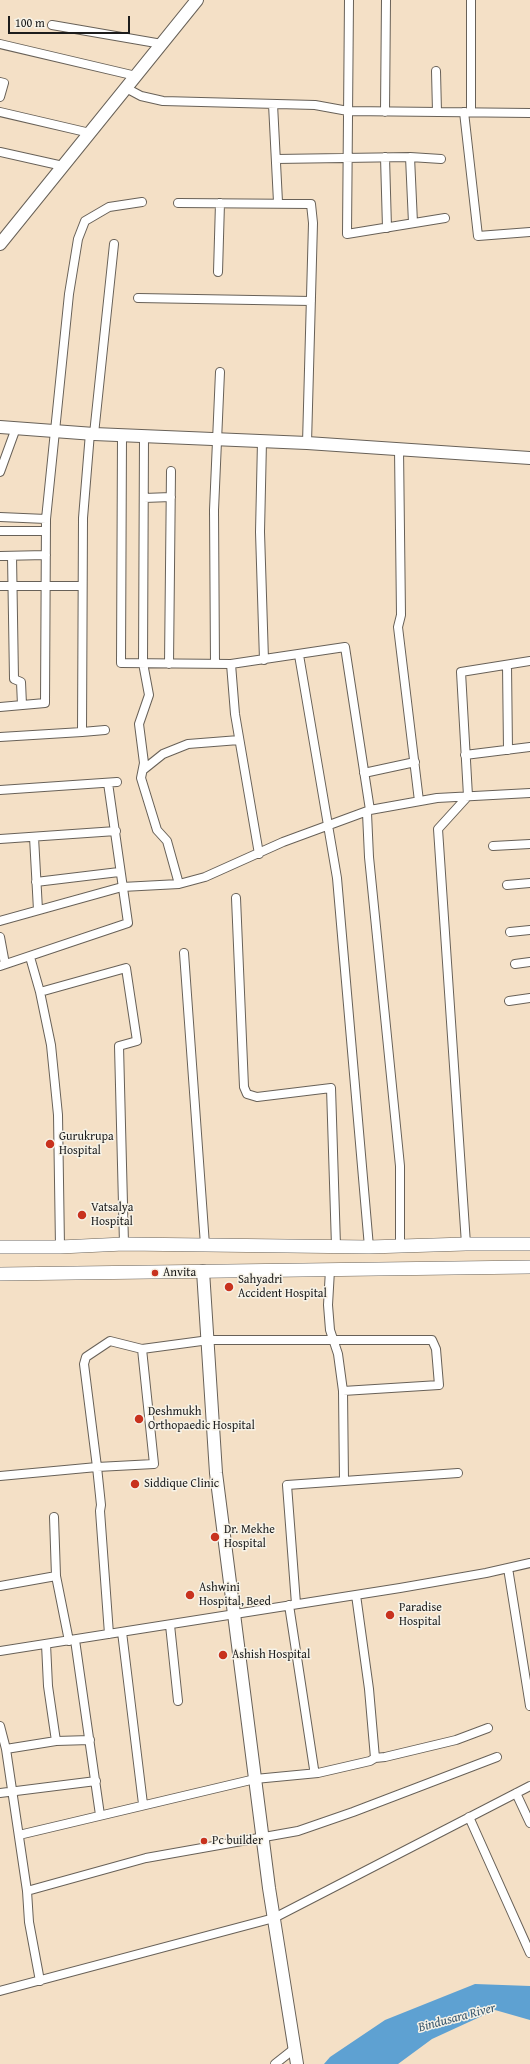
<!DOCTYPE html>
<html>
<head>
<meta charset="utf-8">
<style>
  body { margin:0 }
  #map { position:relative; width:530px; height:2064px; overflow:hidden; background:#f4e0c6; font-family:"Gentium Book Plus",serif }
  canvas { display:block }
  .scale { position:absolute; left:8px; top:16px; width:122px; height:18px; box-sizing:border-box; border:2px solid #1c1c1c; border-top:0; padding-left:5px; font-size:12px; line-height:14px; white-space:nowrap; color:#1c1c1c; -webkit-text-stroke:3px #f7f3e8; paint-order:stroke }
</style>
</head>
<body>
<div id="map">
<canvas width="530" height="2064"></canvas>
<div class="scale">100 m</div>
</div>
<script>
const ctx = document.querySelector('canvas').getContext('2d');
ctx.lineJoin = 'round';
function paint(path, color) { ctx.fillStyle = color; ctx.fill(path, 'evenodd'); }
const shape = rows => new Path2D(rows.map(r => 'M' + r).join(''));
function trace(path, color, width, dash) { ctx.strokeStyle = color; ctx.lineWidth = width; ctx.lineCap = dash ? 'butt' : 'round'; ctx.setLineDash(dash || []); ctx.stroke(path); }
function drawText(font, color, halo, rows, align = 'center') {
  ctx.font = font + ' "Gentium Book Plus",serif'; ctx.lineWidth = 3; ctx.setLineDash([]); ctx.textBaseline = 'middle'; ctx.strokeStyle = halo; ctx.fillStyle = color; for (const [text, x, y, turn = 0] of rows) {
    ctx.save(); ctx.translate(x, y); ctx.rotate((+turn || 0) * Math.PI / 180); ctx.textAlign = isNaN(turn) ? turn : align; if (halo) ctx.strokeText(text, 0, 0); ctx.fillText(text, 0, 0); ctx.restore();
  }
}
paint(shape([
  [475,1984,530,1986,530,2020,495,2010,432,2039,398,2064,324,2064,330,2057,385,2020]
]), '#5ea1d2');
const street = shape([
  [349,0,347,234,445,218],
  [52,25,162,44],
  [0,44,136,76],
  [436,71,437,112],
  [0,82,4,83,0,97],
  [126,88,141,96,163,101,315,105,348,111,530,113],
  [273,104,278,202],
  [0,112,90,133],
  [385,112,386,0],
  [464,112,478,236,530,232],
  [471,112,471,0],
  [0,152,63,166],
  [385,157,387,228],
  [410,157,441,159],
  [276,159,410,157,413,223],
  [178,203,311,204,313,223,307,443],
  [218,272,220,203],
  [138,298,311,301],
  [94,434,114,244],
  [122,435,121,663,231,664,345,647,370,810],
  [144,436,143,663,149,695,139,724,144,763,141,778,157,830,167,841,179,884],
  [262,441,260,532,264,660],
  [399,449,401,615,398,627,419,801],
  [0,472,16,428],
  [144,498,171,497],
  [0,517,46,519,69,294,78,239,85,221,109,207,142,202],
  [0,531,46,531],
  [0,556,46,555],
  [12,556,14,679,21,682,22,705],
  [0,586,82,586],
  [299,655,337,878,369,1247],
  [169,664,171,471],
  [215,664,214,510,220,372],
  [231,664,235,714,259,854],
  [507,665,508,750],
  [0,707,45,703,46,519],
  [82,732,105,730],
  [0,737,82,732,83,518,90,433],
  [465,755,530,747],
  [143,770,163,754,188,744,239,740],
  [364,773,415,762],
  [0,790,117,782],
  [367,813,369,857,400,1166,400,1247],
  [34,837,38,910],
  [0,839,116,831],
  [493,846,530,844],
  [36,882,119,872],
  [507,885,530,883],
  [236,898,244,1087,247,1094,257,1097,331,1088,336,1246],
  [0,921,122,887,179,884,205,877,283,842,370,810,437,798,530,793],
  [510,932,530,930],
  [0,937,5,964],
  [184,953,205,1245],
  [30,957,40,992,51,1045,58,1115,60,1247],
  [515,964,530,962],
  [0,966,128,923,108,783],
  [40,992,126,968,137,1041,119,1046,124,1244],
  [509,1001,530,998],
  [466,1244,438,829,468,796,461,672,530,661],
  [330,1270,328,1305,330,1330,338,1354,343,1391,344,1481],
  [142,1349,209,1340,432,1340,436,1349,439,1385,343,1391],
  [0,1476,97,1467,154,1464,142,1349,110,1341,86,1357,84,1364,97,1467,101,1505,100,1511,109,1634],
  [54,1517,56,1576,69,1641],
  [508,1568,530,1706],
  [0,1586,56,1576],
  [356,1595,369,1689,375,1758],
  [296,1604,287,1485,458,1473],
  [289,1605,314,1769],
  [170,1625,178,1701],
  [122,1632,143,1804],
  [75,1640,100,1815],
  [46,1644,48,1686,56,1741],
  [0,1651,400,1588,486,1573,530,1563],
  [0,1726,6,1749,27,1891],
  [6,1749,56,1741,90,1740],
  [0,1793,96,1781],
  [516,1793,530,1823],
  [469,1817,530,1953],
  [19,1835,255,1779,318,1773,370,1761,375,1758,385,1757,456,1740,488,1728],
  [40,1981,29,1922,27,1891,146,1858,298,1831,353,1812,497,1757],
  [0,1991,274,1918,530,1786],
  [275,2064,294,2049]
]);
const secondary = shape([
  [0,244,197,0],
  [0,427,94,434,307,443,530,458],
  [203,1271,216,1473,269,1888,297,2064]
]);
const primary = shape([
  [0,1247,60,1247,124,1244,369,1247,466,1244,530,1244],
  [0,1274,530,1267]
]);
trace(street, '#686158', 10);
trace(secondary, '#686158', 14);
trace(primary, '#686158', 14);
trace(street, '#fff', 8);
trace(secondary, '#fff', 12);
trace(primary, '#fff', 13);
for (const [x, y, r, color] of [
  [50,1144,5,"#c8321e"],
  [82,1215,5,"#c8321e"],
  [155,1273,4,"#c8321e"],
  [229,1287,5,"#c8321e"],
  [139,1419,5,"#c8321e"],
  [135,1484,5,"#c8321e"],
  [215,1537,5,"#c8321e"],
  [190,1595,5,"#c8321e"],
  [390,1615,5,"#c8321e"],
  [223,1655,5,"#c8321e"],
  [204,1841,4,"#c8321e"]
]) { const dot = new Path2D(); dot.arc(x, y, r, 0, 2 * Math.PI); ctx.fillStyle = color; ctx.fill(dot); trace(dot, '#f7f3e8', 1.5); }
drawText('12px', '#1c1c1c', '#f7f3e8', [
  ["Gurukrupa",59,1137],
  ["Hospital",59,1151],
  ["Vatsalya",91,1208],
  ["Hospital",91,1222],
  ["Anvita",163,1273],
  ["Sahyadri",238,1280],
  ["Accident Hospital",238,1294],
  ["Deshmukh",148,1412],
  ["Orthopaedic Hospital",148,1426],
  ["Siddique Clinic",144,1484],
  ["Dr. Mekhe",224,1530],
  ["Hospital",224,1544],
  ["Ashwini",199,1588],
  ["Hospital, Beed",199,1602],
  ["Paradise",399,1608],
  ["Hospital",399,1622],
  ["Ashish Hospital",232,1655],
  ["Pc builder",212,1841]
], 'left');
drawText('italic 13px', '#3a586e', '#f7f3e8', [
  ["Bindusara River",457,2018,-15]
]);
</script>
</body>
</html>
